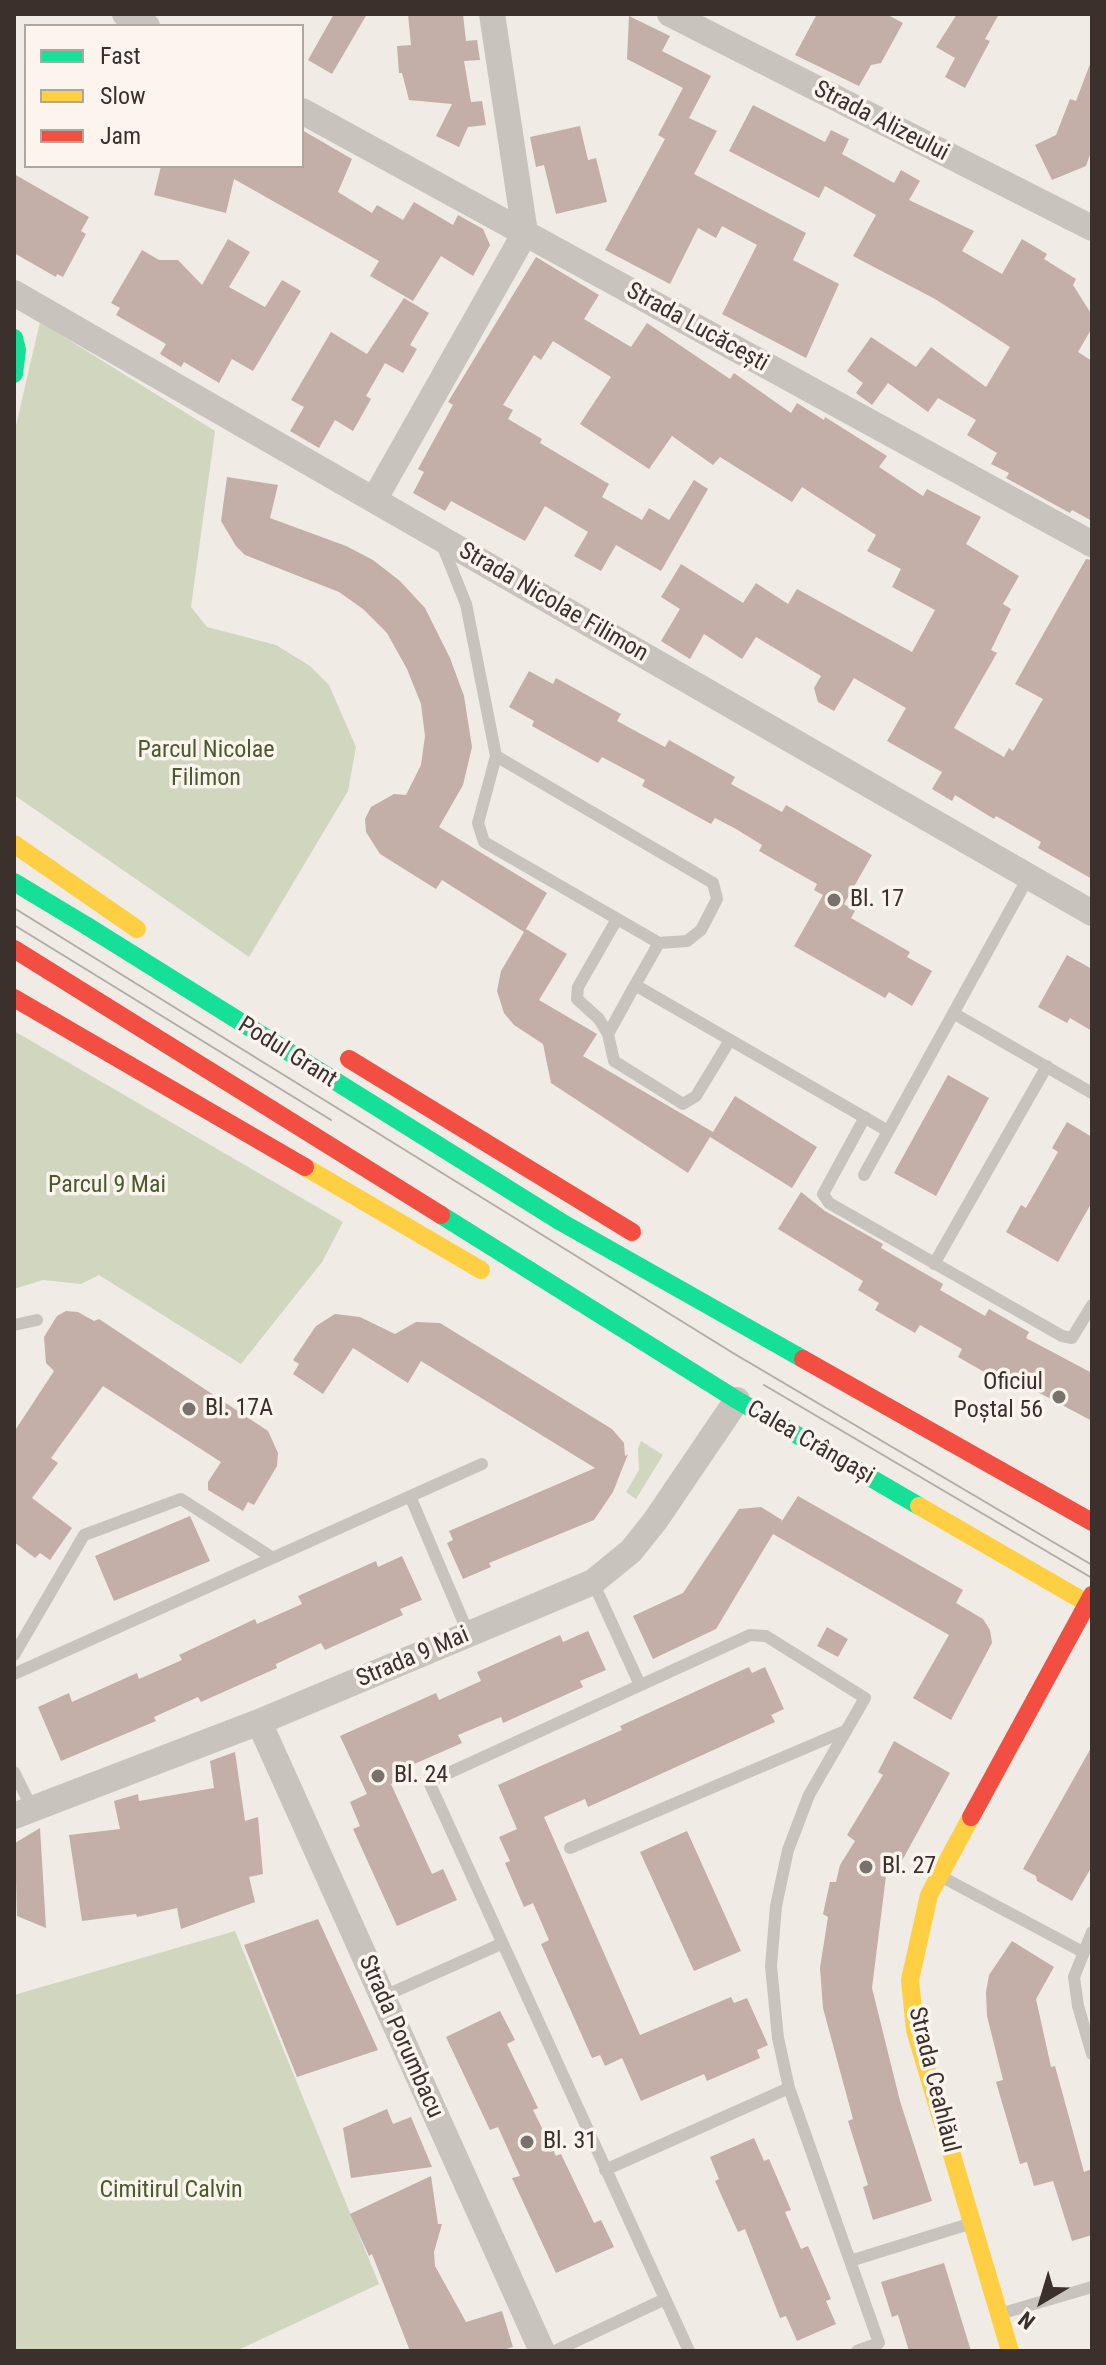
<!DOCTYPE html>
<html>
<head>
<meta charset="utf-8">
<style>
  body { margin:0 }
  #map { position:relative; width:1106px; height:2365px; overflow:hidden; background:#f0ebe5; font-family:"Roboto Condensed",sans-serif }
  canvas { display:block }
  .frame { position:absolute; inset:0; border:16px solid #3b302b; pointer-events:none }
  .legend { position:absolute; left:24px; top:24px; width:280px; height:144px; box-sizing:border-box; background:#fbf5ee; border:2px solid #aea6a0; margin:0; padding:10px 14px; list-style:none; font-size:24px; color:#3b302b }
  .legend li { display:flex; align-items:center; gap:16px; height:40px }
  .legend b { width:40px; border:2px solid #aea6a0 }
  .north { position:absolute; left:1002px; top:2261px; width:80px; height:80px; -webkit-text-stroke:6px #fbf5ee; paint-order:stroke; rotate:218deg; font-size:22px; font-weight:700; line-height:32px; text-align:center; color:#3b302b }
  .north::after { content:''; display:block; margin:auto; width:28px; height:36px; background:#3b302b; clip-path:polygon(50% 0,100% 100%,50% 72%,0 100%) }
</style>
</head>
<body>
<div id="map">
<canvas width="1106" height="2365"></canvas>
<div class="frame"></div>
<ul class="legend">
<li><b style="height:10px;background:#16e098"></b>Fast</li>
<li><b style="height:10px;background:#ffcf43"></b>Slow</li>
<li><b style="height:10px;background:#f24e42"></b>Jam</li>
</ul>
<div class="north">N</div>
</div>
<script>
const ctx = document.querySelector('canvas').getContext('2d');
ctx.lineJoin = 'round';
function paint(path, color) { ctx.fillStyle = color; ctx.fill(path, 'evenodd'); }
const shape = rows => new Path2D(rows.map(r => 'M' + r).join(''));
function trace(path, color, width, dash) { ctx.strokeStyle = color; ctx.lineWidth = width; ctx.lineCap = dash ? 'butt' : 'round'; ctx.setLineDash(dash || []); ctx.stroke(path); }
function drawText(font, color, halo, rows, align = 'center') {
  ctx.font = font + ' "Roboto Condensed",sans-serif'; ctx.lineWidth = 7; ctx.setLineDash([]); ctx.textBaseline = 'middle'; ctx.strokeStyle = halo; ctx.fillStyle = color; for (const [text, x, y, turn = 0] of rows) {
    ctx.save(); ctx.translate(x, y); ctx.rotate((+turn || 0) * Math.PI / 180); ctx.textAlign = isNaN(turn) ? turn : align; if (halo) ctx.strokeText(text, 0, 0); ctx.fillText(text, 0, 0); ctx.restore();
  }
}
paint(shape([
  [40,322,215,431,191,607,207,627,276,645,310,666,329,685,356,747,348,791,249,957,14,795,14,434],
  [14,1031,343,1222,322,1262,241,1364,99,1275,81,1284,43,1280,14,1289],
  [641,1441,663,1455,636,1499,626,1492,639,1470,638,1449],
  [235,1931,379,2284,236,2351,14,2351,14,1995]
]), '#d1d6bf');
paint(shape([
  [334,14,367,14,332,74,308,60],
  [408,14,463,14,466,41,477,40,480,60,464,61,471,102,482,101,486,125,468,127,459,147,436,136,452,104,409,100,402,73,399,73,397,46,411,45],
  [817,14,886,14,903,23,881,63,871,65,859,86,795,55],
  [957,14,999,14,985,39,990,41,965,88,945,77,955,58,936,47],
  [629,16,670,36,662,51,711,76,689,118,717,131,694,174,806,233,793,260,839,284,806,358,722,314,757,245,722,226,716,238,698,228,670,284,605,250,665,139,658,135,683,88,627,59],
  [1090,64,1092,149,1086,166,1052,180,1035,145,1056,135,1070,99,1076,101],
  [753,105,825,142,831,130,849,139,842,154,894,183,901,170,920,181,909,200,974,231,962,251,1002,274,1022,239,1047,254,1044,259,1076,279,1073,285,1092,315,1092,328,1078,352,1092,361,1092,521,1072,510,1070,513,1006,478,1009,473,991,464,997,453,967,435,976,420,938,398,928,412,888,383,872,405,856,393,863,383,847,371,871,337,916,367,931,347,986,387,1010,347,935,299,853,256,876,215,825,186,819,198,729,151],
  [580,126,588,160,596,158,607,202,556,214,544,165,536,167,530,137],
  [302,130,352,159,338,192,372,213,377,205,403,220,414,202,453,225,458,215,483,229,490,245,473,276,441,256,413,301,370,276,379,261,234,179,226,213,154,195,161,166,302,166],
  [14,174,89,217,81,231,86,234,63,277,57,274,56,277,14,253],
  [228,239,250,252,229,287,265,307,282,280,301,291,253,371,232,359,219,383,184,362,181,367,160,354,166,344,116,315,120,308,111,303,142,250,159,260,178,260,202,285],
  [536,257,599,295,584,319,631,347,647,323,730,379,734,373,791,413,797,403,824,420,825,417,887,456,879,467,923,496,927,489,981,517,966,544,1019,576,1003,604,1011,609,991,650,997,653,954,728,1004,757,1009,748,1013,751,1043,699,1015,684,1086,559,1092,560,1092,879,1038,848,1041,842,996,816,994,819,955,795,952,801,932,789,942,772,887,741,906,708,854,678,834,711,818,702,814,688,821,676,756,637,742,659,704,634,690,659,661,641,680,609,661,597,681,564,743,603,756,583,788,604,797,589,912,652,935,610,892,587,901,569,867,551,876,535,802,487,792,502,720,457,713,465,672,436,649,469,580,424,611,377,553,341,541,360,534,355,503,405,513,410,508,419,542,439,540,443,609,484,602,497,642,520,649,508,669,520,694,480,708,489,661,571,616,545,601,571,574,556,588,532,545,506,525,541,451,501,445,511,413,493,424,472,418,469,453,405,448,402],
  [404,298,429,313,410,345,417,349,403,373,385,363,366,396,371,399,353,431,335,420,319,448,290,431,304,407,291,400,331,332,367,354],
  [227,477,278,485,270,518,346,546,373,560,400,581,425,608,450,658,464,696,472,747,463,785,439,827,547,893,526,929,567,954,539,1000,597,1034,583,1056,713,1132,735,1096,817,1147,792,1188,710,1137,688,1173,551,1083,543,1044,514,1025,504,1013,497,991,501,971,524,932,442,880,436,889,380,854,366,832,365,819,371,807,394,794,406,795,421,765,425,736,421,704,407,669,387,633,363,609,339,592,245,555,236,546,221,521],
  [529,671,553,684,556,678,621,714,617,721,665,747,669,740,735,777,731,784,782,812,786,805,872,855,844,904,855,911,851,918,910,952,907,957,932,971,912,1006,889,992,885,998,794,946,823,895,814,890,817,884,759,851,762,845,736,829,715,818,711,824,642,786,645,780,602,757,598,763,532,726,534,721,509,707],
  [1067,955,1092,969,1092,1031,1070,1018,1067,1023,1038,1007],
  [948,1075,989,1098,936,1196,894,1173],
  [1067,1122,1092,1137,1092,1202,1058,1262,1006,1232,1021,1205,1026,1208,1058,1152,1052,1148],
  [801,1192,825,1211,883,1244,881,1248,943,1284,940,1290,985,1316,989,1309,1029,1332,1026,1338,1092,1373,1092,1421,1004,1374,1000,1381,958,1357,962,1349,920,1325,915,1333,875,1310,879,1303,858,1290,863,1281,778,1229],
  [66,1311,78,1312,94,1321,99,1319,268,1431,278,1453,277,1466,254,1505,248,1502,243,1511,208,1490,208,1482,221,1462,103,1386,51,1458,58,1463,32,1498,72,1528,50,1560,40,1553,35,1558,14,1542,14,1432,54,1371,46,1363,44,1337,57,1316],
  [335,1314,360,1317,395,1334,416,1322,440,1323,612,1429,624,1443,625,1456,628,1454,613,1492,594,1520,489,1563,491,1567,463,1579,447,1543,453,1540,449,1531,595,1468,421,1361,408,1383,353,1348,323,1394,293,1374,299,1364,293,1360,316,1326],
  [798,1496,963,1590,956,1603,983,1619,990,1630,992,1643,951,1720,913,1698,949,1635,773,1534,716,1629,653,1659,633,1616,683,1593,739,1509,761,1507,782,1520,780,1524],
  [190,1516,210,1561,114,1601,95,1556],
  [402,1556,422,1600,400,1609,403,1615,325,1650,321,1643,276,1664,277,1668,201,1702,198,1697,154,1717,156,1721,61,1761,38,1707,69,1693,72,1702,137,1673,139,1679,182,1660,179,1655,255,1619,257,1624,302,1604,298,1596,376,1561,378,1567],
  [827,1627,848,1639,838,1657,817,1646],
  [588,1631,606,1670,580,1681,583,1687,503,1723,501,1717,458,1735,462,1743,396,1772,400,1780,391,1784,432,1874,443,1869,457,1900,397,1926,353,1829,360,1826,350,1802,367,1794,340,1736,436,1693,439,1700,481,1681,477,1672,560,1635,563,1642],
  [749,1667,752,1673,765,1667,784,1709,771,1715,775,1722,588,1807,585,1799,544,1817,640,2035,731,1997,734,2003,747,1998,768,2045,757,2050,760,2058,707,2081,704,2074,641,2101,622,2058,605,2066,600,2055,592,2058,541,1944,549,1940,533,1903,524,1907,505,1863,510,1861,499,1837,517,1829,498,1785,622,1730,620,1726],
  [894,1741,950,1773,898,1868,888,1860,872,1988,900,2101,932,2201,873,2220,863,2187,868,2185,848,2121,853,2119,823,2008,820,1968,828,1917,823,1914,830,1882,836,1882,840,1865,855,1841,847,1835,883,1775,878,1772],
  [1092,1746,1092,1866,1072,1901,1037,1881,1036,1876,1023,1869],
  [235,1752,245,1821,258,1817,263,1874,249,1877,255,1902,181,1929,177,1908,137,1917,136,1914,82,1921,69,1835,120,1829,114,1801,138,1794,139,1801,214,1788,210,1761],
  [40,1828,46,1928,17,1916,15,1843],
  [687,1831,741,1951,694,1971,640,1852],
  [318,1919,378,2050,297,2077,244,1945],
  [1012,1941,1054,1967,1036,1999,1051,2067,1055,2066,1084,2172,1092,2169,1092,2235,1072,2241,1053,2181,1034,2186,1027,2162,1020,2164,996,2082,1003,2080,987,2016,986,1992,989,1975],
  [500,2011,515,2040,507,2044,538,2108,533,2110,556,2156,561,2154,594,2223,601,2220,614,2247,556,2273,512,2178,520,2176,498,2127,490,2130,446,2037],
  [387,2109,393,2124,411,2117,432,2167,351,2178,343,2128],
  [754,2138,764,2161,769,2159,791,2210,785,2212,801,2249,808,2246,831,2299,826,2301,836,2324,797,2341,786,2316,780,2318,745,2229,738,2232,715,2181,719,2179,710,2157],
  [431,2176,438,2224,442,2224,434,2252,435,2266,466,2322,502,2311,513,2347,499,2351,410,2351,372,2254,369,2256,350,2214],
  [944,2263,971,2351,909,2351,898,2315,892,2317,881,2282]
]), '#c3afa7');
trace(shape([
  [443,547,466,604,496,756,478,823,484,842,659,943,687,941,701,930,717,899,713,883,496,756],
  [617,919,578,987,577,999,599,1019,608,1034,614,1061,683,1104,696,1096,730,1040],
  [659,943,635,985,888,1131],
  [953,1013,1092,1093],
  [608,1034,635,985],
  [865,1117,823,1194,829,1203,1062,1336,1072,1338,1092,1305],
  [864,1175,1029,876],
  [934,1264,1047,1066],
  [14,1325,37,1320],
  [410,1496,469,1635],
  [593,1582,640,1685],
  [14,1655,84,1535,181,1499,273,1558],
  [14,1674,482,1464],
  [14,1772,32,1808],
  [570,1848,845,1731],
  [942,1877,1081,1951],
  [1092,1932,1074,1977,1078,2006,1092,2054],
  [382,1997,501,1944],
  [605,2170,789,2088],
  [850,2261,969,2224],
  [1003,2313,1092,2287],
  [555,2351,665,2299],
  [689,2351,429,1782,750,1635,766,1636,865,1698,809,1795,788,1850,776,1906,771,1966,778,2038,789,2088,879,2343,857,2351]
]), '#c9c3be', 12);
trace(shape([
  [125,14,147,26],
  [670,14,1092,228],
  [302,111,1092,544],
  [14,293,1092,913],
  [374,500,525,233,492,14],
  [259,1722,542,2351],
  [14,1816,259,1722,593,1582,631,1551,655,1521,737,1400]
]), '#c9c3be', 26);
trace(shape([
  [14,338,17,350,14,374],
  [87,926,561,1222,803,1359],
  [441,1215,737,1400,919,1506]
]), '#16e098', 18);
trace(shape([
  [14,844,137,929],
  [305,1167,481,1270],
  [919,1506,1092,1606],
  [971,1817,929,1895,910,1980,915,2030,1010,2351]
]), '#ffcf43', 18);
trace(shape([
  [14,949,441,1215],
  [14,998,305,1167],
  [349,1059,632,1232],
  [803,1359,1092,1522],
  [971,1817,1092,1595]
]), '#f24e42', 18);
trace(shape([
  [14,908,733,1353,1092,1565],
  [14,925,331,1120],
  [764,1385,1092,1578]
]), '#b1aca8', 2);
trace(shape([
  [14,882,87,926]
]), '#16e098', 18);
for (const [x, y, r, color] of [
  [834,900,8,"#7a716c"],
  [1059,1397,8,"#7a716c"],
  [189,1409,8,"#7a716c"],
  [378,1776,8,"#7a716c"],
  [866,1867,8,"#7a716c"],
  [527,2142,8,"#7a716c"]
]) { const dot = new Path2D(); dot.arc(x, y, r, 0, 2 * Math.PI); ctx.fillStyle = color; ctx.fill(dot); trace(dot, '#fbf5ee', 3); }
drawText('24px', '#3b302b', '#fbf5ee', [
  ["Strada Alizeului",881,122,27],
  ["Strada Lucăcești",697,328,29],
  ["Strada Nicolae Filimon",553,603,30],
  ["Podul Grant",287,1053,32],
  ["Calea Crângași",810,1443,30],
  ["Strada 9 Mai",413,1658,-23],
  ["Strada Porumbacu",400,2037,66],
  ["Strada Ceahlăul",933,2080,76]
]);
drawText('24px', '#4a5a2e', '#fbf5ee', [
  ["Parcul Nicolae",206,751],
  ["Filimon",206,779],
  ["Parcul 9 Mai",107,1186],
  ["Cimitirul Calvin",171,2191]
]);
drawText('24px', '#3b302b', '#fbf5ee', [
  ["Bl. 17",850,900],
  ["Oficiul",1043,1383,"right"],
  ["Poștal 56",1043,1411,"right"],
  ["Bl. 17A",205,1409],
  ["Bl. 24",394,1776],
  ["Bl. 27",882,1867],
  ["Bl. 31",543,2142]
], 'left');
</script>
</body>
</html>
